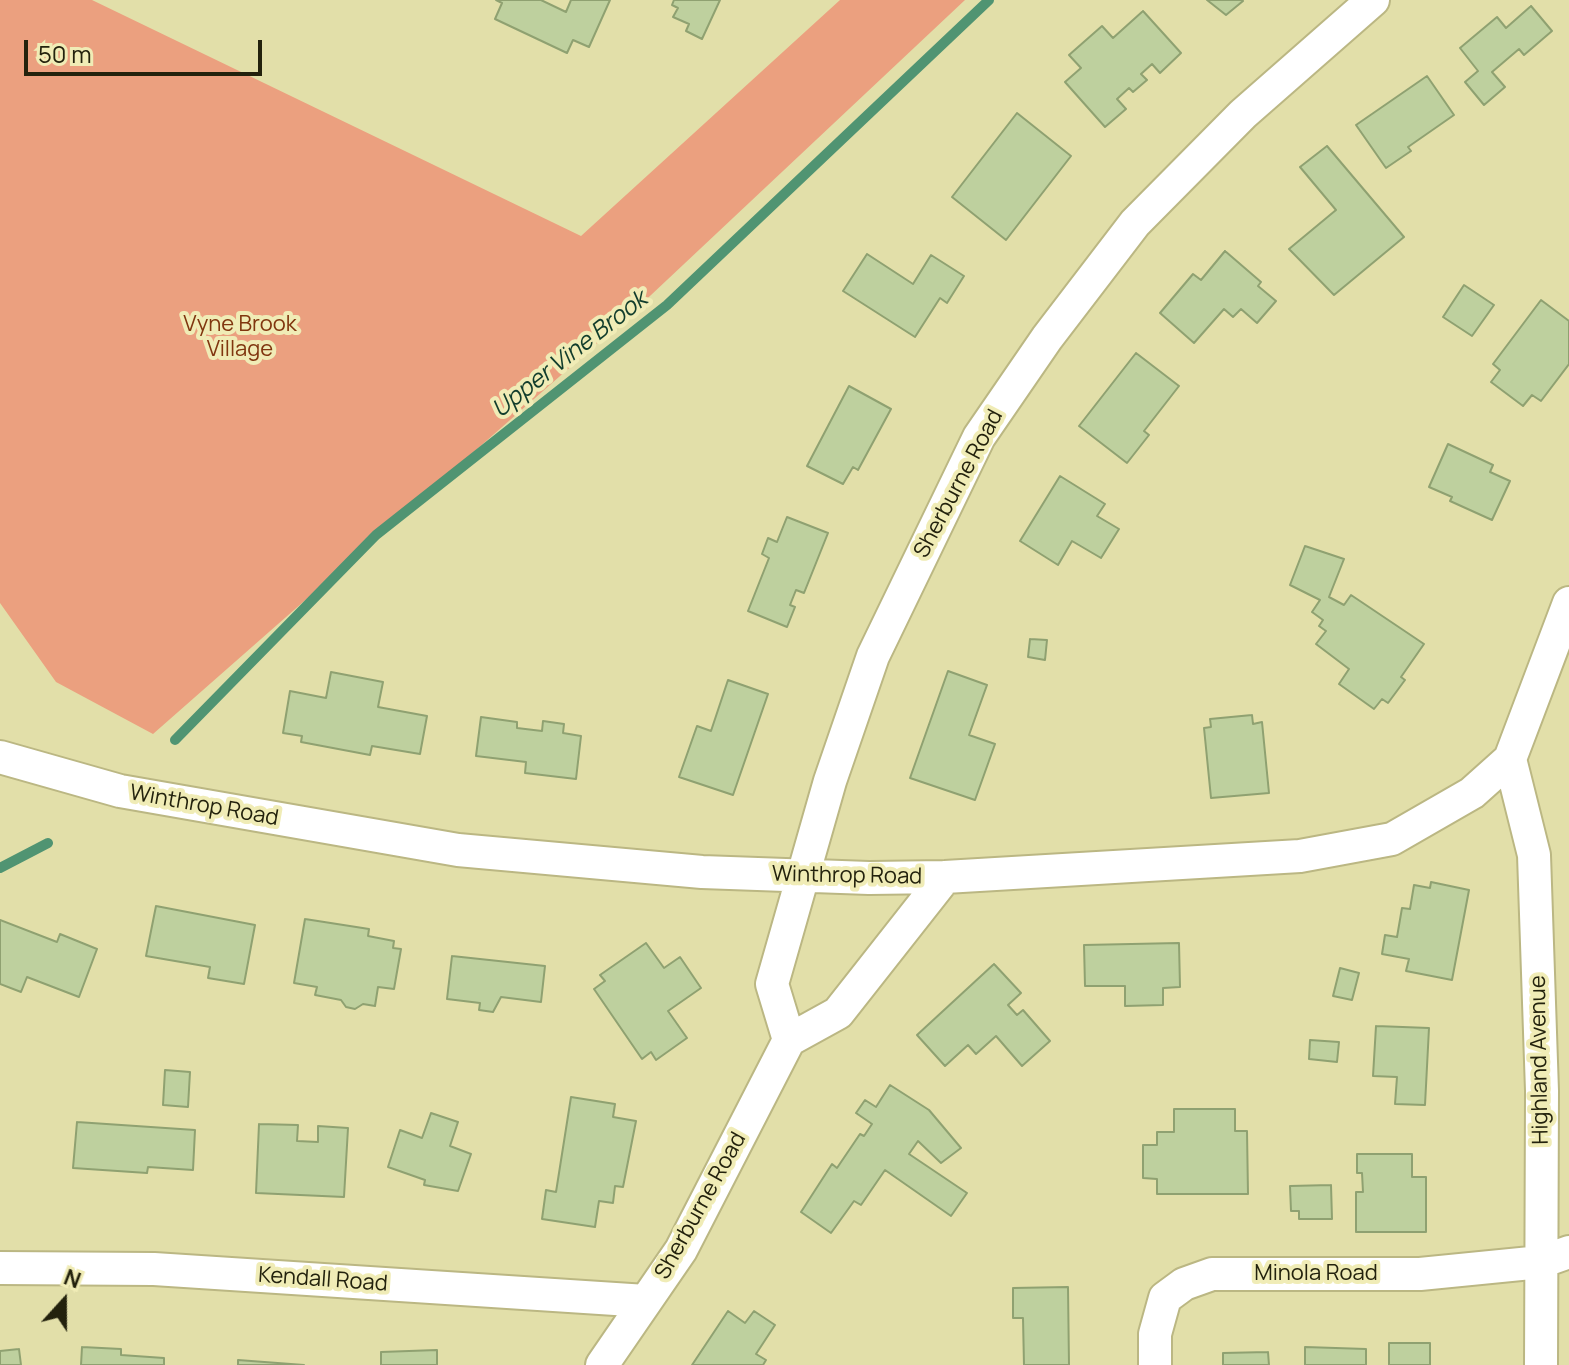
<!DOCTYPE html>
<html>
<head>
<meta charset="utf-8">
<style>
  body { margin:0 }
  #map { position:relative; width:1569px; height:1365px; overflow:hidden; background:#e2dfa9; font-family:Manrope,sans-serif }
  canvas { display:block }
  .north { position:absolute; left:24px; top:1261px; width:80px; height:80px; -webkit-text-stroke:6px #f0ecb6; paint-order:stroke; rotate:21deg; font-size:22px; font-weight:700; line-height:32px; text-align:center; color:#23220d }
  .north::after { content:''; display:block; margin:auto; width:28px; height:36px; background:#23220d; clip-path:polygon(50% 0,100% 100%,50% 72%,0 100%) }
  .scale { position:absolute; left:24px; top:40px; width:238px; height:36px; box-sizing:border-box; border:4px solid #23220d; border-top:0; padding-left:10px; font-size:24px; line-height:28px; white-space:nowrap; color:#23220d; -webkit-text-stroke:6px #f0ecb6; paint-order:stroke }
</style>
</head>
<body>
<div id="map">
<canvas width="1569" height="1365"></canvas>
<div class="north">N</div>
<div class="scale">50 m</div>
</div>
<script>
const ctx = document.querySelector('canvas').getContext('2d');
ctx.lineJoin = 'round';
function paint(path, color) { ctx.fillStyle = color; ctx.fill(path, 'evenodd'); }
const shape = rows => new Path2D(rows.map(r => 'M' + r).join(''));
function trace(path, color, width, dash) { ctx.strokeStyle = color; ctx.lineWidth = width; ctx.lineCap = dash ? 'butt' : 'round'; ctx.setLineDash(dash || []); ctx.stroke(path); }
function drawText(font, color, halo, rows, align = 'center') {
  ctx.font = font + ' Manrope,sans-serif'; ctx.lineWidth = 8; ctx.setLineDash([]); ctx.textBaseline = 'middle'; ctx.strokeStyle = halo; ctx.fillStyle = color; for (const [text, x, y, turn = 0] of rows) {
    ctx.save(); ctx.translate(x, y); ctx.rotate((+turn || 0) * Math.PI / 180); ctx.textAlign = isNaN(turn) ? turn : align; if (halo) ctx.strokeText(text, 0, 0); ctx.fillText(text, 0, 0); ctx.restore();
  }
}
paint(shape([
  [0,0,92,0,581,236,840,0,965,0,634,311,153,734,56,682,0,603]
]), '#eba07f');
trace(shape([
  [175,740,376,535,667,305,989,0],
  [0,868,48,843]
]), '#509472', 10);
const building = shape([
  [496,0,541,0,566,12,571,0,610,0,589,47,573,40,567,53,495,19,502,3,496,0],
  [674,0,720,0,702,39,686,31,689,24,673,17,678,8,672,5,674,0],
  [1207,0,1242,0,1243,1,1226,15,1207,0],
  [1531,6,1552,31,1524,55,1519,49,1492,72,1505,87,1484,105,1465,82,1478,71,1460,48,1497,17,1506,28,1531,6],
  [1143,11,1181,53,1160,73,1152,64,1141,74,1147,80,1133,92,1129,88,1117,99,1126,109,1105,127,1065,82,1081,68,1069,55,1102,26,1113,38,1143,11],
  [1427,76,1454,115,1408,147,1411,151,1386,168,1356,125,1427,76],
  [1017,113,1071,156,1006,240,952,197,1017,113],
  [1327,146,1404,237,1334,295,1289,249,1336,210,1300,167,1327,146],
  [1225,251,1261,282,1258,286,1276,301,1257,323,1241,309,1233,317,1224,309,1194,343,1160,313,1193,274,1201,280,1225,251],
  [867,254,913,284,931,255,964,276,947,303,940,298,915,337,843,291,867,254],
  [1464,285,1494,305,1472,336,1443,317,1464,285],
  [1541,300,1569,321,1569,364,1541,401,1532,395,1523,406,1491,382,1500,370,1493,364,1541,300],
  [1136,353,1179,386,1144,431,1149,435,1127,463,1079,426,1136,353],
  [849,386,891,409,858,470,853,467,843,484,807,466,849,386],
  [1448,444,1493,465,1490,472,1510,481,1492,520,1450,501,1452,497,1429,487,1448,444],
  [1060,476,1105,504,1097,516,1119,529,1101,558,1072,541,1058,565,1020,541,1060,476],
  [787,517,828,533,804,593,796,590,790,605,795,607,787,627,748,611,769,558,762,554,768,538,777,542,787,517],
  [1305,546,1344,559,1329,597,1344,605,1351,595,1424,644,1401,677,1405,680,1388,703,1382,699,1374,709,1339,684,1349,669,1316,644,1326,631,1319,626,1323,620,1312,612,1320,600,1290,585,1305,546],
  [1030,639,1047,640,1045,660,1028,657,1030,639],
  [948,671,987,685,969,735,995,744,975,800,910,778,948,671],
  [331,672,383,682,378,707,427,716,420,754,372,746,370,755,301,742,302,736,283,733,290,691,326,698,331,672],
  [728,680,768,694,733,795,679,777,697,726,711,731,728,680],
  [1252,715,1253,724,1262,722,1269,793,1211,798,1204,728,1211,727,1210,719,1252,715],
  [481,717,517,722,517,728,542,731,543,721,564,724,563,733,581,736,576,779,525,773,526,762,476,756,481,717],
  [1431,882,1469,890,1452,980,1406,971,1409,959,1382,954,1385,935,1397,937,1402,908,1410,909,1414,885,1430,888,1431,882],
  [156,906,255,925,244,984,208,978,210,967,146,956,156,906],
  [305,919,369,929,368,936,394,941,393,948,401,949,394,989,378,987,375,1006,363,1004,355,1009,346,1007,341,1000,315,995,317,987,294,983,305,919],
  [0,920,57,942,60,934,97,949,79,997,27,977,21,992,0,984,0,920],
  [646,943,664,968,680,957,701,988,668,1011,687,1038,656,1060,651,1052,642,1059,594,989,605,981,600,975,646,943],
  [1179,943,1180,987,1163,988,1163,1005,1125,1006,1125,986,1085,986,1084,945,1179,943],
  [452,956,545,966,541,1002,501,997,493,1012,479,1010,480,1003,447,999,452,956],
  [994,964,1021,993,1008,1005,1017,1015,1023,1010,1050,1041,1022,1066,996,1036,976,1054,968,1045,945,1066,917,1035,994,964],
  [1340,968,1359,973,1352,1000,1333,996,1340,968],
  [1376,1026,1429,1028,1425,1105,1395,1104,1397,1077,1373,1076,1376,1026],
  [1310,1040,1339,1042,1337,1062,1309,1059,1310,1040],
  [165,1070,190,1072,188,1107,163,1105,165,1070],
  [890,1085,929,1110,961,1148,941,1163,918,1141,909,1154,967,1193,951,1216,885,1170,861,1205,854,1201,831,1233,801,1212,832,1164,837,1168,860,1134,864,1136,872,1124,856,1113,865,1100,876,1107,890,1085],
  [571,1097,615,1104,613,1117,636,1121,623,1187,615,1186,613,1203,599,1201,595,1227,542,1219,546,1190,556,1192,571,1097],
  [1174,1109,1235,1109,1235,1131,1247,1131,1248,1194,1157,1194,1157,1179,1143,1178,1143,1145,1157,1145,1157,1132,1174,1132,1174,1109],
  [431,1113,458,1122,450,1146,471,1154,458,1191,424,1185,425,1180,388,1167,400,1130,422,1138,431,1113],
  [77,1122,195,1130,193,1170,148,1167,147,1173,73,1168,77,1122],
  [259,1124,298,1125,297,1141,318,1142,318,1126,348,1128,344,1197,256,1193,259,1124],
  [1357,1154,1412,1154,1412,1177,1426,1177,1426,1232,1356,1232,1356,1192,1363,1192,1362,1173,1357,1173,1357,1154],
  [1331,1185,1332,1219,1299,1219,1299,1211,1291,1211,1290,1186,1331,1185],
  [1068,1287,1069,1365,1024,1365,1023,1318,1013,1318,1013,1288,1068,1287],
  [728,1311,745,1323,754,1311,775,1325,756,1354,766,1360,763,1365,692,1365,728,1311],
  [1389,1343,1430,1343,1430,1365,1389,1365,1389,1343],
  [82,1347,121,1349,121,1355,164,1358,164,1365,81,1365,82,1347],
  [1305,1347,1366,1349,1366,1365,1305,1365,1305,1347],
  [19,1349,21,1365,0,1365,0,1351,19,1349],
  [437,1350,437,1365,381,1365,381,1352,437,1350],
  [1268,1352,1269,1365,1223,1365,1223,1353,1268,1352],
  [238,1360,304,1365,238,1365,238,1360]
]);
paint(building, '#bed09e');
trace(building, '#8fa171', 2);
const minor = shape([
  [0,757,120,791,458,850,702,872,869,878,945,877,1300,856,1392,839,1472,793,1510,759,1569,603],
  [1510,759,1534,855,1542,1091,1541,1365],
  [789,1040,838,1013,945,877],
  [0,1268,154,1269,646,1301],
  [602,1365,681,1250,789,1040,772,984,830,781,873,656,979,437,1047,338,1135,223,1243,114,1373,0],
  [1155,1365,1155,1334,1165,1298,1184,1284,1212,1274,1420,1274,1541,1262,1569,1252]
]);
trace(minor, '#bbb783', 36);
trace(minor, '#fff', 32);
drawText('22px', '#80360f', '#f0ecb6', [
  ["Vyne Brook",240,325],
  ["Village",240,350]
]);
drawText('22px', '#23220d', '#f0ecb6', [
  ["Sherburne Road",959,484,-62],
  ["Winthrop Road",204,806,10],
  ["Winthrop Road",847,876,1],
  ["Highland Avenue",1540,1060,-91],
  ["Sherburne Road",701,1206,-61],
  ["Minola Road",1316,1274],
  ["Kendall Road",323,1280,4]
]);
drawText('italic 24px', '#113d2c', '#f0ecb6', [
  ["Upper Vine Brook",570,355,-38]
]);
</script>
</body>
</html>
